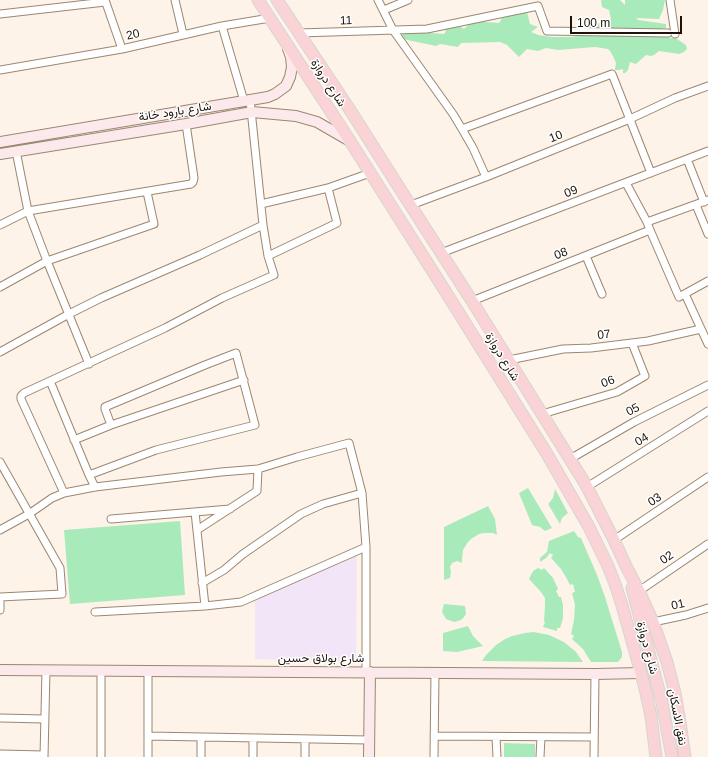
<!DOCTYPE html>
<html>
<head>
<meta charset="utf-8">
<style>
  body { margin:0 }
  #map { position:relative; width:708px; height:757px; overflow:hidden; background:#fdf3e9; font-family:Arial,sans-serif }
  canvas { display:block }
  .scale { position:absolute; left:570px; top:16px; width:112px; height:18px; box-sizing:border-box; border:2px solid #1c140b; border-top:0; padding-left:5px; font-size:12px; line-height:14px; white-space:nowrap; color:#1c140b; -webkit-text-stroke:3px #fff; paint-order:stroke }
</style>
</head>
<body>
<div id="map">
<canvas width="708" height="757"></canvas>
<div class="scale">100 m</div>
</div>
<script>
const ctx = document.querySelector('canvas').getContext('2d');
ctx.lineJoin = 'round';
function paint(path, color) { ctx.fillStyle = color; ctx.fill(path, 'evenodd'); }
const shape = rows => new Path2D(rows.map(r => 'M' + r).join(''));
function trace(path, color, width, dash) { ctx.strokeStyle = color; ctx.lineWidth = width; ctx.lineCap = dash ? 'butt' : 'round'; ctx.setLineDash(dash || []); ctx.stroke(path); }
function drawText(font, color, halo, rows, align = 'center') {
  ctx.font = font + ' Arial,Vazirmatn,sans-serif'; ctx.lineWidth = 3; ctx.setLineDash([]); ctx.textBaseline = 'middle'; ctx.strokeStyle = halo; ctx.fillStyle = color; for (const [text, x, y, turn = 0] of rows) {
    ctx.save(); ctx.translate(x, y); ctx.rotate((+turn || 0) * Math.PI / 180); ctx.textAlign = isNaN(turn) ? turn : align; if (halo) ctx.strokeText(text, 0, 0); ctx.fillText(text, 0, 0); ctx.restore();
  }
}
paint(shape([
  [357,554,356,662,255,659,255,598]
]), '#f3e5f8');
paint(shape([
  [601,0,620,0,625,5,625,0,665,0,663,10,659,19,636,18,638,20,666,24,666,28,663,28,662,31,667,37,671,38,674,37,686,45,687,49,684,52,679,54,659,51,654,55,651,56,646,55,636,64,630,62,628,70,625,73,623,73,623,69,619,70,615,70,615,69,616,63,614,58,610,51,608,49,602,48,595,47,558,50,546,48,538,51,527,49,519,57,507,45,500,42,461,43,458,47,440,44,436,46,403,39,402,36,403,33,415,32,444,34,446,31,444,26,454,19,455,23,464,29,472,21,499,23,502,18,514,15,526,8,530,24,538,27,531,32,538,35,552,37,570,37,586,35,585,27,587,26,591,27,591,33,595,36,600,34,597,28,599,23,604,23,609,26,611,19,609,10,602,7],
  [528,488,552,528,545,531,540,527,532,525,519,493],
  [555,489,568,513,562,518,560,524,548,504,553,498],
  [488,506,495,519,497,535,493,533,484,533,479,534,471,539,468,542,463,550,462,559,462,563,457,561,452,563,450,567,451,572,450,578,444,580,444,527],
  [180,521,185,595,70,604,64,530],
  [574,531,578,537,581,538,597,575,605,597,622,652,622,657,618,662,591,662,583,649,572,639,574,636,571,634,574,620,575,605,572,593,575,592,573,584,570,585,567,579,561,569,551,558,553,555,550,553,546,558,540,562,540,558,547,552,549,541],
  [538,568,542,570,544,568,553,578,558,589,556,591,559,597,561,597,563,605,563,618,560,628,557,628,557,631,543,627,545,622,544,621,545,607,545,598,541,592,529,579,533,571],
  [444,604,465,606,466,614,464,617,461,620,454,622,446,619,442,612],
  [468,626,473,636,483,646,457,652,443,651,443,633],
  [534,632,549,635,564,642,576,652,583,662,482,661,486,655,496,645,505,639,512,636,525,633],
  [504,743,535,744,535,757,504,757]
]), '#a9eaba');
const street = shape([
  [105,0,122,49],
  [175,0,183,34],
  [378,0,393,30,453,114,462,129,473,148,486,177],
  [670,0,675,34],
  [384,10,408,0],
  [0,14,105,2],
  [222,26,244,101],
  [299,33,427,29,538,6,547,31,668,33],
  [0,70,122,49,222,26,270,18],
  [462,129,612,74,651,173],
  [16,151,28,211,47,261,89,364],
  [687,159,704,202],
  [328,188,370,173],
  [261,204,328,188,337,223,268,256],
  [411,205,486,177,630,119,675,98,708,86],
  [696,205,708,234],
  [647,222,708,200],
  [0,225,28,211,191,184,193,182,194,178,186,124],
  [650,230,679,297,708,281],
  [441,253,708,151],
  [586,256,602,294],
  [0,287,47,261,154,224,147,192],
  [685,294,708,344],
  [472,301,650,230,647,222,626,183],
  [0,352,69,314,101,298,200,255,263,225],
  [509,360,563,349,591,348,648,341,701,329],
  [50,381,89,475,95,487],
  [542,414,617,392,645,376,632,343],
  [74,440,111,425,244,380],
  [570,459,634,422,708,385],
  [0,462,60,568,62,594,0,597,0,610],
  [89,475,156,450,255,425,236,353,205,365,105,407,105,409,111,425],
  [587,487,708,411],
  [64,493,21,399,21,396,24,393,50,381,165,328,222,298,274,275,268,256,263,225,250,100],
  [195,512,205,606],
  [111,519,230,509],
  [0,530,29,514,52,498,64,493,95,487,221,472,258,469,297,457,349,443,362,493,366,547,366,672],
  [197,530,257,491,258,469],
  [614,540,708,477],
  [202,583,224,570,243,554,301,514,323,504,362,493],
  [639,591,708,544],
  [95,612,205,606,241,602,366,547],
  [653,622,686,615,708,608],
  [148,671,148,757],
  [0,718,44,719],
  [148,736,369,740],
  [434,736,594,737],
  [496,737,497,757],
  [0,754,44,755],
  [44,757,46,670],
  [101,757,101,671],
  [201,757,201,737],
  [253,757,253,738],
  [305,757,305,739],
  [434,757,435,672],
  [540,757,541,737],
  [594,757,595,674]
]);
const secondary = shape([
  [0,142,268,97,275,94,286,86,290,77,292,67,291,57,288,49],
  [0,154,186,124,252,112,296,116,317,122,350,141],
  [0,670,595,674,641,673],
  [369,757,370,672]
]);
const primary = shape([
  [258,0,350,141,442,286,547,454,589,527,608,566,615,584,621,602,641,673,646,693,651,716,656,757],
  [277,0,350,110,409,203,472,301,586,485,614,540,626,566,639,591,653,622,667,662,675,693,680,722,685,757],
  [632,588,662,702,672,757]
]);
trace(street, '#9c876f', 9);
trace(secondary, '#9c876f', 12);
trace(primary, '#d6d5d3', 13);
trace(street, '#fff', 7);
trace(secondary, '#fce9eb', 10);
trace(primary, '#fad3d6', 11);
drawText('12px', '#1c140b', '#fff', [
  ["11",346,21,-2],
  ["20",133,35,-13],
  ["شارع دروازة",328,83,57],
  ["شارع بارود خانة",175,112,-9],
  ["10",556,137,-22],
  ["09",571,192,-21],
  ["08",561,254,-21],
  ["07",604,335,-6],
  ["شارع دروازة",502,357,58],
  ["06",608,382,-20],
  ["05",633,410,-28],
  ["04",642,440,-32],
  ["03",655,500,-34],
  ["02",667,558,-34],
  ["01",678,605,-13],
  ["شارع دروازة",647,648,75],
  ["شارع بولاق حسين",321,659],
  ["نفق الاسكان",677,717,79]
]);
</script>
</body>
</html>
